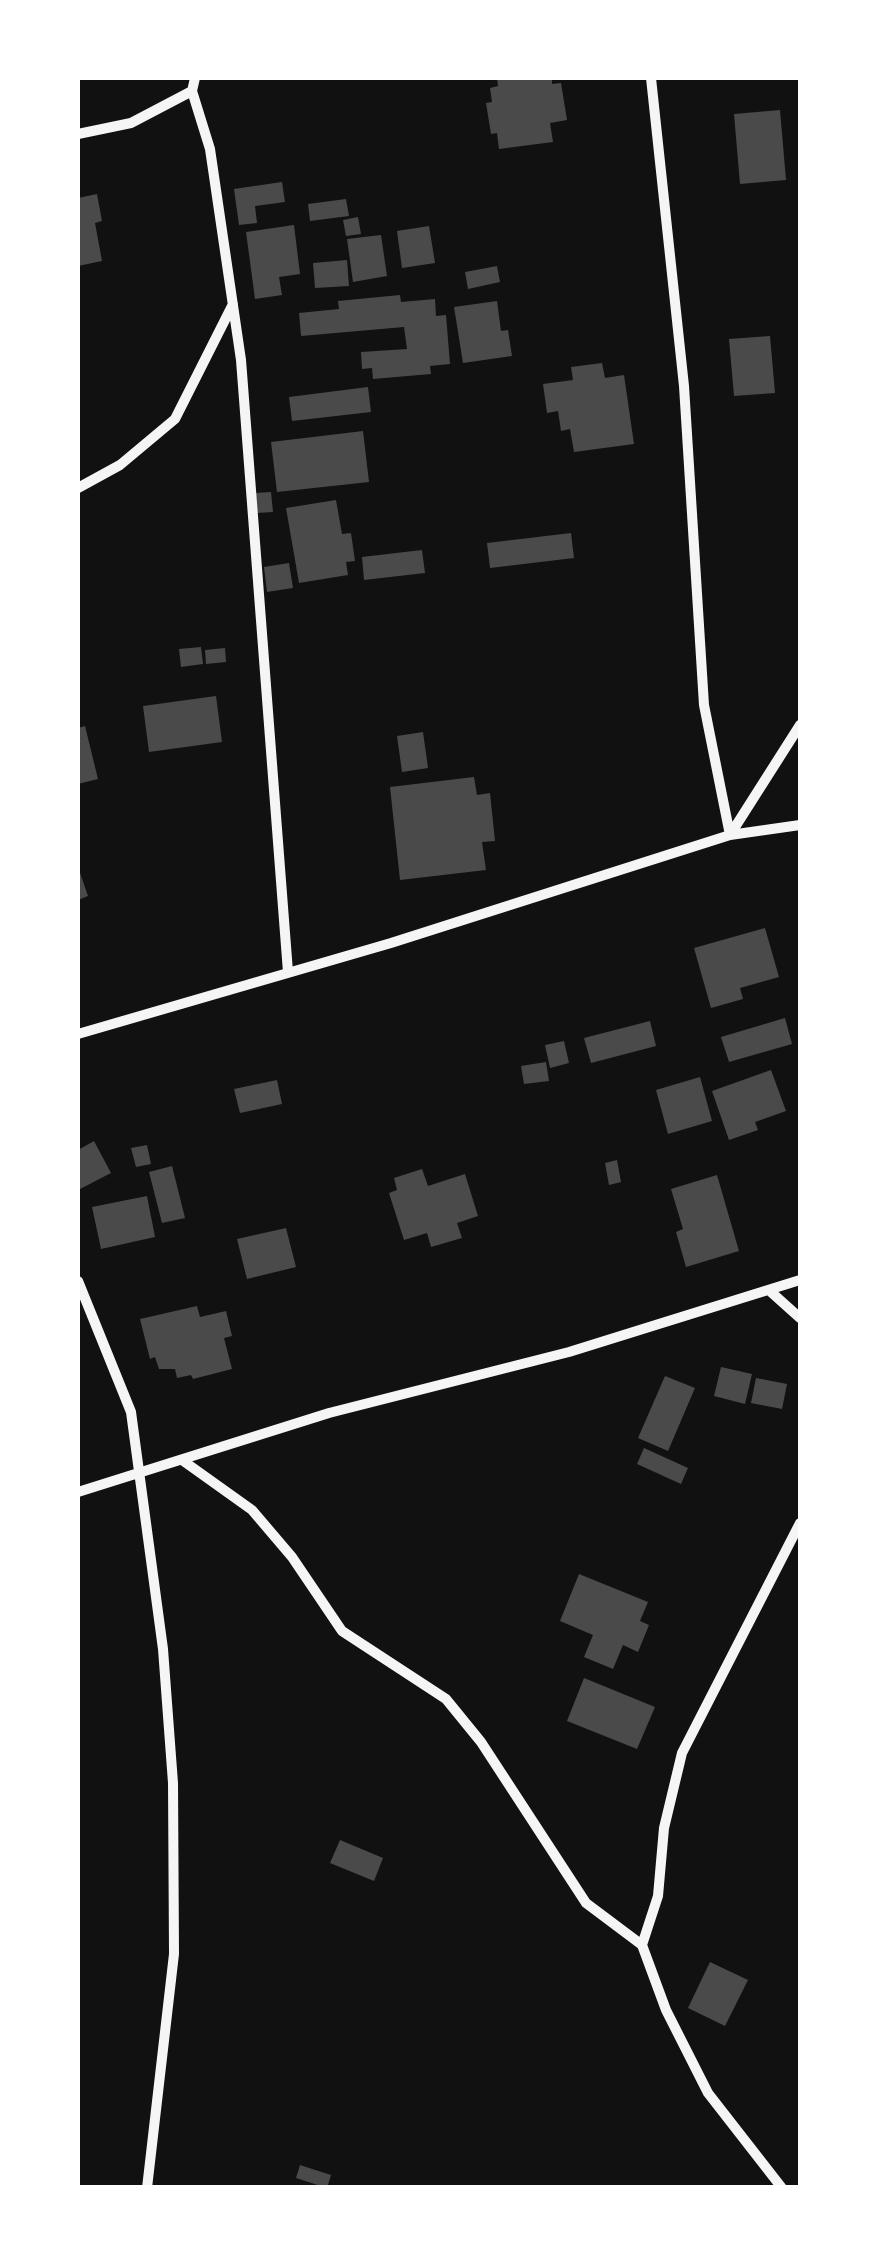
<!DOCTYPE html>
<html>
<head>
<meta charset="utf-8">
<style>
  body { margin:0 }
  #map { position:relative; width:878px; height:2265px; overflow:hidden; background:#111; font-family:Helvetica,sans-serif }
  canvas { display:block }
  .frame { position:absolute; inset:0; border:80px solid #fff; pointer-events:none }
</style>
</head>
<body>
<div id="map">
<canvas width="878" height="2265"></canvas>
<div class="frame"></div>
</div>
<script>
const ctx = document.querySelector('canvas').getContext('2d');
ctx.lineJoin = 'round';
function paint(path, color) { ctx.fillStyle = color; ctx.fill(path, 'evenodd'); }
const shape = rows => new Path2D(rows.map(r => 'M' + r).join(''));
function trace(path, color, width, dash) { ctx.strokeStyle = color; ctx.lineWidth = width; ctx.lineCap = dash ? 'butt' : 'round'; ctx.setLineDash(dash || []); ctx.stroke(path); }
paint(shape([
  [497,78,552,78,552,84,561,83,567,120,550,123,553,142,499,149,497,133,491,134,486,103,492,102,490,88,498,86],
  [780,110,786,180,740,184,734,114],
  [282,182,285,202,255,206,257,223,239,225,234,189],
  [97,194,102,221,95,223,102,261,78,266,78,198],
  [346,199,349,216,310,221,308,204],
  [358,217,361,234,346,236,343,220],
  [294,225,300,274,279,277,282,295,255,299,246,232],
  [429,226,435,263,402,268,397,231],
  [381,235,387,276,353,282,347,239],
  [347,260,349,286,315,288,313,263],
  [497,266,500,282,468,289,465,272],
  [400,295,401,302,435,299,436,316,446,315,450,364,430,366,431,374,373,379,372,368,362,369,361,352,407,349,404,327,301,336,299,313,339,309,338,301],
  [497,301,501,331,508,330,512,356,463,363,454,307],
  [770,336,775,393,734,396,729,339],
  [602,363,605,378,624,375,634,444,574,452,570,429,561,431,558,411,547,413,543,384,573,380,571,367],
  [368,387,371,412,292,421,289,397],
  [363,431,369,482,277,492,271,442],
  [271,492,273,512,257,513,255,493],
  [336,500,342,534,351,533,355,561,346,562,348,575,299,583,286,508],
  [571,533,574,558,490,568,487,543],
  [422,550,425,573,364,580,362,557],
  [289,563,293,588,267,592,264,567],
  [201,647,203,664,181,667,179,649],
  [225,648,226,662,206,664,205,650],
  [216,696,222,742,149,752,143,706],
  [85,726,98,779,78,784,78,728],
  [423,732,428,768,402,772,397,736],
  [474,777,477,795,490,793,495,841,482,842,486,870,400,880,390,787],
  [78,867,88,896,78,900],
  [765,928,779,977,740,988,743,999,711,1008,694,948],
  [785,1018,792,1044,729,1062,721,1037],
  [650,1021,656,1046,591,1063,584,1038],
  [564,1041,569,1063,550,1068,545,1045],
  [546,1062,549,1081,524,1084,521,1066],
  [771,1070,786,1111,755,1122,758,1130,729,1140,712,1091],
  [700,1077,712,1121,668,1134,656,1090],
  [277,1080,282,1104,240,1113,234,1089],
  [94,1141,111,1173,80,1189,78,1150],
  [147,1145,151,1164,136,1167,131,1148],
  [617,1160,621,1182,609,1185,605,1163],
  [172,1166,185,1218,162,1223,149,1172],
  [422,1169,428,1186,465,1174,478,1216,457,1223,462,1238,431,1247,427,1233,404,1240,389,1193,397,1190,394,1178],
  [717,1175,739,1251,686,1267,676,1232,683,1229,671,1189],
  [147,1196,155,1237,101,1249,92,1207],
  [286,1228,296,1267,247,1279,237,1239],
  [197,1306,200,1317,226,1311,232,1336,224,1338,232,1369,193,1379,191,1375,177,1378,175,1369,159,1369,155,1357,150,1359,140,1319],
  [721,1367,752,1374,745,1404,714,1396],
  [665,1376,695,1388,668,1451,638,1438],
  [756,1378,787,1384,782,1409,751,1403],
  [644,1448,688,1468,681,1484,637,1464],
  [579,1574,648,1602,640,1621,649,1625,638,1652,623,1645,613,1669,584,1657,593,1635,560,1621],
  [584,1678,655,1707,637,1749,567,1721],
  [340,1840,383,1858,374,1881,330,1863],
  [710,1962,748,1980,725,2026,688,2008],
  [300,2165,331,2175,327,2188,296,2178]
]), '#4a4a4a');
trace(shape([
  [651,78,684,386,704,705,730,835,800,825],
  [192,91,210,149,241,360,288,972],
  [78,134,131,123,192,91,195,78],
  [78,488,120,465,175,419,233,304],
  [78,1034,391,943,730,835,800,725],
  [78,1281,131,1412,163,1649,173,1783,174,1954,147,2188],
  [771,1292,800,1318],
  [182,1460,252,1510,292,1557,342,1631,446,1699,481,1742,586,1903,642,1945,666,2010,708,2093,782,2188],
  [78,1492,329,1413,569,1352,800,1280],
  [642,1945,658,1896,664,1828,682,1753,800,1523]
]), '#f5f5f5', 10);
</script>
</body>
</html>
